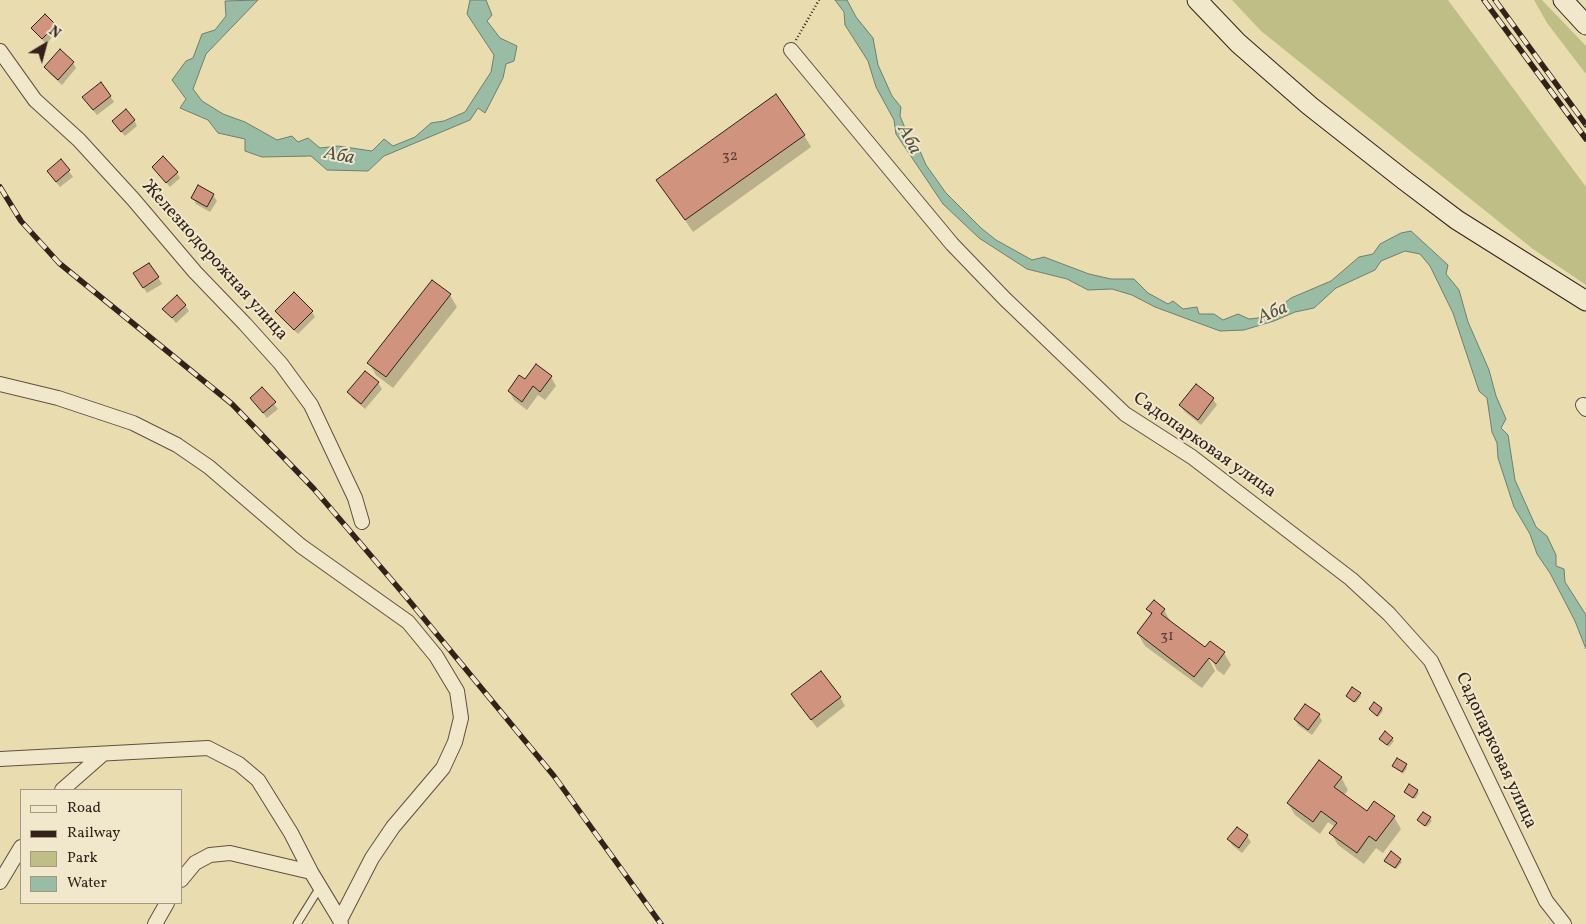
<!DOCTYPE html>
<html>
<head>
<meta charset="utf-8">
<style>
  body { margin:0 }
  #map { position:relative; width:1586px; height:924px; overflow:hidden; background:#e9dcaf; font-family:Vollkorn,serif }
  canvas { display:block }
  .legend { position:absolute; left:20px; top:789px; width:162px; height:115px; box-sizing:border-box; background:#f1e8cb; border:1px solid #a59985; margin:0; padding:6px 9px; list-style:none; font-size:15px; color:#32221b }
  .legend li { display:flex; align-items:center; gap:10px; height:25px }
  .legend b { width:25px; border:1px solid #a59985 }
  .north { position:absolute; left:20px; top:20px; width:50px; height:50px; -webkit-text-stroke:4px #f1e8cb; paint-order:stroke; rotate:37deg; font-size:14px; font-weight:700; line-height:20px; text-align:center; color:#32221b }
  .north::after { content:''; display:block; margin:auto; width:18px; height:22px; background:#32221b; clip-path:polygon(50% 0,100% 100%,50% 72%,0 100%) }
</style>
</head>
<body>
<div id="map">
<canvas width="1586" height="924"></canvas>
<ul class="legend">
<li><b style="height:6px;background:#f1e8cb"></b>Road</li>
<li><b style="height:6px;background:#32221b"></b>Railway</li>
<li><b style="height:14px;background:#bebe86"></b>Park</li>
<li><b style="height:14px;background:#99bca5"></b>Water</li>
</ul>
<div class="north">N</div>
</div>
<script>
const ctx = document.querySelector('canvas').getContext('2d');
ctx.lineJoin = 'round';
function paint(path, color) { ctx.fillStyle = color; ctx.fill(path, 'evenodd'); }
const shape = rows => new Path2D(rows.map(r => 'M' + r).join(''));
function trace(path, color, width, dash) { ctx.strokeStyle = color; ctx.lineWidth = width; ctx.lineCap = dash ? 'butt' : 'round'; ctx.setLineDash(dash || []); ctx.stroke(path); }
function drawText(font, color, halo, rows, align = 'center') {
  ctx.font = font + ' Vollkorn,serif'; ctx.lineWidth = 4; ctx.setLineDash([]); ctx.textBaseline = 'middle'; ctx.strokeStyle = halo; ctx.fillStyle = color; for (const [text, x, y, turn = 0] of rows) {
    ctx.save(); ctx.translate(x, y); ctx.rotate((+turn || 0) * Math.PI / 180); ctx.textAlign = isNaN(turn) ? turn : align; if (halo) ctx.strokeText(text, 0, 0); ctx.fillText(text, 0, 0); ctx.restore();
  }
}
paint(shape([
  [1232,0,1448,0,1586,187,1586,285,1533,249,1261,31],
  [1534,0,1542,0,1586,46,1586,74,1547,23]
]), '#bebe86');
const water = shape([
  [258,0,206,54,193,89,202,101,223,114,245,122,277,140,292,136,298,142,308,138,320,148,338,146,372,151,384,139,393,146,415,137,431,123,444,121,465,112,491,72,494,55,467,14,470,0,486,0,492,15,487,21,500,38,517,46,514,61,506,64,503,78,485,113,478,108,470,120,384,156,368,171,327,170,311,156,262,157,245,151,245,139,218,133,208,120,180,108,186,99,172,80,186,61,193,58,202,34,215,30,226,16,225,1,258,0],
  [835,0,847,0,856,17,873,38,878,65,892,96,901,107,900,116,913,147,920,151,926,165,946,193,981,228,996,240,1032,260,1044,257,1089,274,1111,279,1134,279,1148,293,1168,304,1173,301,1183,309,1197,307,1199,314,1214,314,1223,320,1238,314,1249,319,1258,318,1276,310,1291,298,1331,281,1359,257,1373,254,1380,244,1401,233,1411,231,1448,265,1446,274,1459,290,1468,322,1489,370,1496,396,1506,419,1501,428,1508,435,1515,480,1536,527,1547,536,1556,555,1556,566,1564,569,1565,582,1586,615,1586,649,1575,621,1550,573,1537,554,1530,534,1514,507,1498,458,1497,443,1492,432,1487,398,1479,391,1453,313,1430,266,1420,254,1405,251,1381,261,1375,270,1336,288,1314,308,1295,312,1274,321,1244,330,1220,331,1155,307,1132,295,1112,289,1088,290,1067,279,1027,269,979,238,943,204,896,134,894,120,876,87,868,61,845,25,844,12,835,0]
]);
paint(water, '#99bca5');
trace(water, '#707e6e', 1);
paint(shape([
  [55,26,58,31,46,44,32,28],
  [73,63,76,68,62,85,49,73,46,67],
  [110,96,114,102,97,115,87,103],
  [134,120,137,126,125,136,117,127],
  [804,135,811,147,693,232,658,180],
  [61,161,73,177,60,187,48,172],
  [154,167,177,173,180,178,170,187],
  [213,195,217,201,210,212,196,204,193,198],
  [149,264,162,284,147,293,138,279],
  [450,295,457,307,393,388,376,375,369,363],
  [185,305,189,311,176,323,164,309],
  [277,311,312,312,315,317,298,334,280,317],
  [366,372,378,383,382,389,365,409,352,398,349,392],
  [551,377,556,386,545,400,538,395,527,410,514,400,509,391,525,381],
  [1196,386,1213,399,1217,405,1201,425,1184,411,1181,405],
  [262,389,278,409,267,418,251,398],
  [1148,609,1164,610,1171,622,1205,649,1224,653,1231,665,1224,675,1217,670,1210,656,1207,656,1215,671,1202,688,1145,646,1138,634,1152,616],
  [1360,694,1361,696,1356,703,1349,698],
  [793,695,840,697,845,706,817,728],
  [1382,708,1383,711,1378,717,1370,710],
  [1319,715,1322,721,1312,735,1298,725,1295,719],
  [1385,733,1394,741,1389,747,1382,741],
  [1406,765,1407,768,1403,774,1394,766],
  [1341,777,1348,790,1344,795,1367,812,1394,817,1401,829,1383,853,1376,848,1364,864,1338,845,1331,833,1335,827,1328,822,1320,834,1295,815,1288,803],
  [1417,791,1419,793,1415,799,1407,794],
  [1424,813,1432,821,1427,827,1419,820],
  [1237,828,1247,836,1251,842,1242,853,1232,845,1229,839],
  [1400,860,1402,862,1396,869,1386,861]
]), '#0003');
const building = shape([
  [45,14,56,25,42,39,31,28,45,14],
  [60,49,74,62,58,80,44,67,60,49],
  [101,82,111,96,93,110,82,97,101,82],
  [776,94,805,135,685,220,656,180,776,94],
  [126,109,135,120,121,132,112,121,126,109],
  [163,156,178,172,166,183,152,167,163,156],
  [61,159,70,170,56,182,47,171,61,159],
  [198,185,214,194,207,207,191,198,198,185],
  [149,263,159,277,143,288,133,273,149,263],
  [432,280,451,294,386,377,367,363,432,280],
  [294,292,313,311,294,330,275,311,294,292],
  [177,295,186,305,172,318,162,309,177,295],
  [536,364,552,376,540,392,533,386,522,402,508,391,519,375,525,379,536,364],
  [365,371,379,382,361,404,347,392,365,371],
  [1196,384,1214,398,1198,420,1179,405,1196,384],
  [262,387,276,402,263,413,250,398,262,387],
  [1154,600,1165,609,1161,614,1205,647,1210,641,1225,652,1216,664,1209,658,1194,677,1137,633,1152,613,1146,609,1154,600],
  [821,671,841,697,811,720,791,694,821,671],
  [1352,687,1361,693,1354,702,1346,696,1352,687],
  [1374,702,1382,708,1377,716,1369,709,1374,702],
  [1305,704,1320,714,1308,730,1294,719,1305,704],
  [1385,731,1393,738,1387,745,1379,739,1385,731],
  [1397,758,1407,764,1402,772,1392,766,1397,758],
  [1319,760,1342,777,1334,787,1367,811,1374,801,1395,816,1376,841,1369,836,1357,853,1329,833,1337,823,1321,811,1313,822,1287,803,1319,760],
  [1409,784,1418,790,1413,798,1404,792,1409,784],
  [1423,812,1431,817,1425,826,1417,820,1423,812],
  [1237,827,1248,835,1239,848,1227,839,1237,827],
  [1391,851,1401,859,1395,868,1384,861,1391,851]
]);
paint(building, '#cf937e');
trace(building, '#32221b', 1);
const lane = shape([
  [297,924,320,887]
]);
const street = shape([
  [791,50,952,244,1005,299,1125,414,1192,457,1351,579,1389,614,1431,661,1546,901,1564,924],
  [0,51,35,100,79,140,133,199,195,272,245,324,281,364,311,405,355,498,362,522],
  [0,384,58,398,133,423,177,445,209,467,301,546,408,622,436,656,457,691,461,718,455,742,443,768,393,827,372,858,340,920],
  [1583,405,1586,409],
  [0,759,208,748,239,764,258,780,291,833,311,872,340,920,341,924],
  [62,790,103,754],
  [181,880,195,863,210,855,230,853,311,872],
  [0,882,21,847],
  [155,924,167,903]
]);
const secondary = shape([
  [1197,0,1238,43,1310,106,1404,180,1457,220,1586,301],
  [1563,0,1586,25]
]);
trace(lane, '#605040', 9);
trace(street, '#605040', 16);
trace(secondary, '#32221b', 21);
trace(shape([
  [796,40,819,0]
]), '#32221b', 2.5, [1, 2.5]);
trace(lane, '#f1e8cb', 7);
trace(street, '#f1e8cb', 14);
trace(secondary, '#f1e8cb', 19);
const rail = shape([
  [1484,0,1586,139],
  [1495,0,1586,125],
  [0,187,21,221,59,263,232,404,314,489,407,598,554,776,661,924]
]);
trace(rail, '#32221b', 5.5);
trace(rail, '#f1e8cb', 4, [11]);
drawText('15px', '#593e34', null, [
  ["32",730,157],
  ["31",1167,637]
]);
drawText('18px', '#32221b', '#f1e8cb', [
  ["Железнодорожная улица",214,261,48],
  ["Садопарковая улица",1204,446,35],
  ["Садопарковая улица",1495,751,65]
]);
drawText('italic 19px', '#515044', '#f1e8cb', [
  ["Аба",908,140,62],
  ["Аба",339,157,11],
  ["Аба",1273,314,-23]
]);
</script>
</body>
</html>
